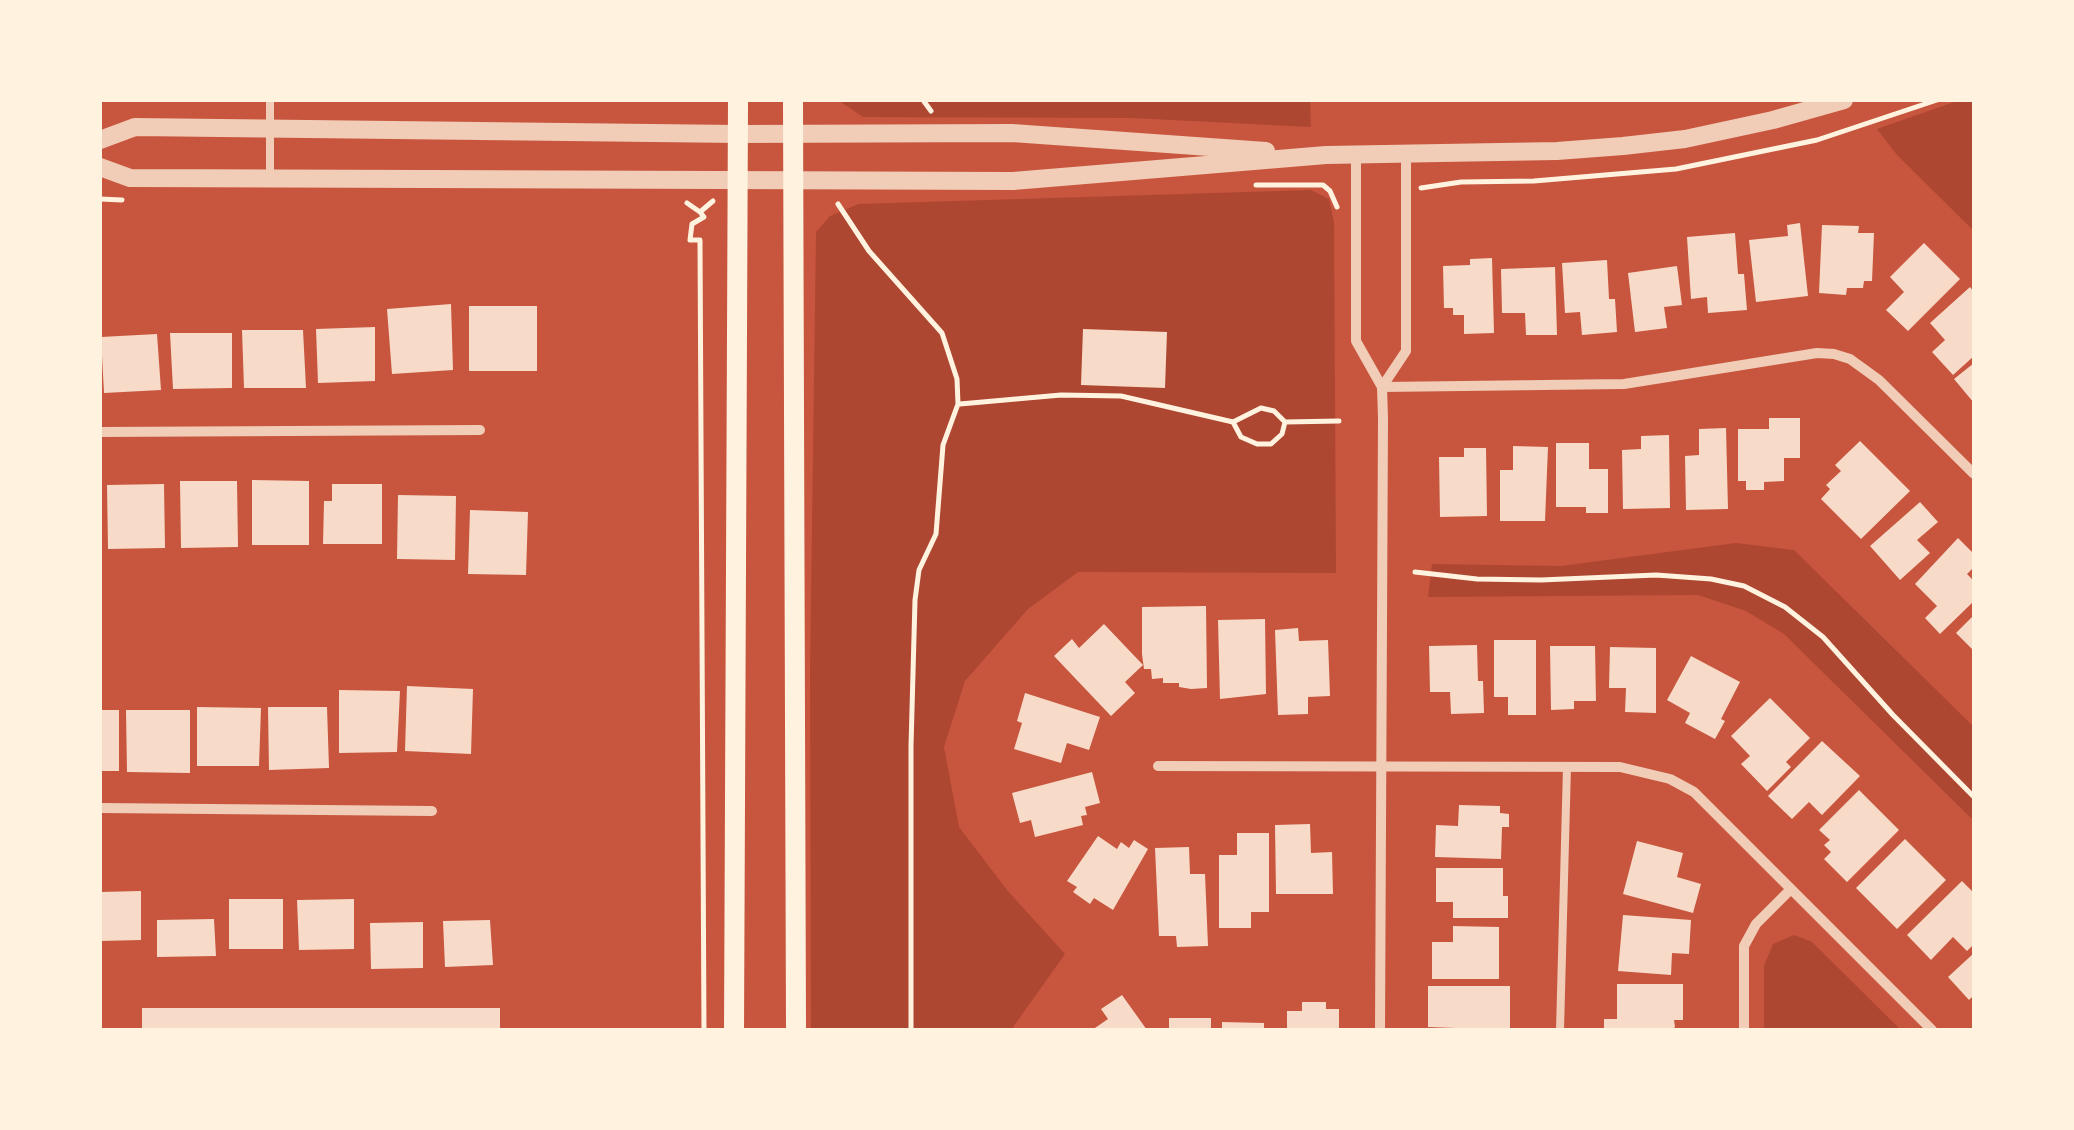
<!DOCTYPE html>
<html>
<head>
<meta charset="utf-8">
<style>
  body { margin:0 }
  #map { position:relative; width:2074px; height:1130px; overflow:hidden; background:#c8553d; font-family:"Golos Text",sans-serif }
  canvas { display:block }
  .frame { position:absolute; inset:0; border:102px solid #fff3e0; pointer-events:none }
</style>
</head>
<body>
<div id="map">
<canvas width="2074" height="1130"></canvas>
<div class="frame"></div>
</div>
<script>
const ctx = document.querySelector('canvas').getContext('2d');
ctx.lineJoin = 'round';
function paint(path, color) { ctx.fillStyle = color; ctx.fill(path, 'evenodd'); }
const shape = rows => new Path2D(rows.map(r => 'M' + r).join(''));
function trace(path, color, width, dash) { ctx.strokeStyle = color; ctx.lineWidth = width; ctx.lineCap = dash ? 'butt' : 'round'; ctx.setLineDash(dash || []); ctx.stroke(path); }
paint(shape([
  [838,100,1310,100,1311,127,1132,118,863,117],
  [1960,100,1974,100,1974,231,1897,155,1877,129],
  [1311,190,1329,199,1334,222,1336,573,1078,572,1028,609,965,681,944,747,959,827,1007,890,1065,954,1011,1030,811,1030,810,671,816,232,830,216,859,204],
  [1736,543,1794,550,1974,727,1974,821,1784,634,1746,611,1698,595,1428,597,1432,564,1561,566],
  [1794,935,1812,942,1901,1030,1764,1030,1764,966,1773,944]
]), '#ae4732');
paint(shape([
  [1800,223,1808,296,1756,302,1749,240,1788,236,1787,225],
  [1822,225,1859,226,1858,233,1874,233,1872,281,1864,281,1863,288,1847,288,1846,295,1819,293],
  [1735,233,1738,274,1744,274,1747,310,1708,313,1707,297,1691,299,1687,237],
  [1924,243,1960,279,1908,331,1886,310,1904,292,1890,277],
  [1492,258,1494,333,1464,334,1464,315,1453,315,1453,308,1444,308,1443,266,1470,265,1470,259],
  [1607,260,1609,299,1615,299,1617,332,1582,335,1580,312,1565,313,1562,263],
  [1677,266,1682,305,1664,307,1667,328,1635,332,1628,273],
  [1555,267,1557,335,1526,335,1525,313,1502,313,1501,269],
  [1970,287,1974,292,1974,356,1953,375,1932,352,1945,340,1930,323],
  [451,304,453,370,392,374,387,309],
  [469,306,537,306,537,371,469,371],
  [375,327,375,381,318,383,316,329],
  [1083,329,1167,332,1165,388,1081,385],
  [242,330,303,330,306,388,244,388],
  [170,333,232,333,232,388,173,389],
  [157,334,161,390,104,393,101,337],
  [1974,363,1974,403,1954,379],
  [1769,418,1800,418,1800,458,1784,458,1784,481,1764,482,1764,490,1746,490,1746,481,1738,481,1738,429,1769,429],
  [1726,428,1728,509,1686,510,1685,456,1699,455,1699,429],
  [1669,435,1670,508,1623,509,1622,450,1641,449,1641,436],
  [1860,441,1910,491,1861,539,1821,499,1830,489,1826,485,1841,471,1835,465],
  [1556,443,1589,443,1589,469,1608,469,1608,513,1586,513,1586,507,1556,507],
  [1513,446,1548,447,1545,521,1500,521,1500,470,1513,470],
  [1464,448,1486,448,1487,516,1440,517,1439,457,1464,457],
  [252,480,309,481,309,545,252,545],
  [180,481,237,481,238,547,181,548],
  [164,484,165,548,108,549,107,485],
  [332,484,382,484,382,544,323,544,324,501,332,501],
  [398,495,456,496,455,560,397,559],
  [1920,502,1938,522,1917,540,1930,553,1900,580,1870,546],
  [470,510,528,512,526,575,468,574],
  [1958,538,1974,554,1974,567,1967,574,1974,581,1974,601,1940,634,1925,618,1937,606,1915,584],
  [1206,606,1207,688,1191,689,1179,687,1179,683,1163,683,1163,678,1152,679,1151,669,1144,669,1142,654,1142,607],
  [1974,615,1974,651,1956,633],
  [1265,619,1266,694,1220,699,1218,620],
  [1104,624,1143,665,1125,682,1135,693,1111,716,1054,656,1072,639,1079,648],
  [1298,628,1299,641,1328,640,1330,696,1308,697,1308,714,1278,715,1275,630],
  [1494,640,1536,640,1536,715,1508,715,1508,697,1494,697],
  [1477,645,1478,681,1483,681,1484,713,1451,714,1450,692,1430,692,1429,646],
  [1550,646,1595,646,1596,701,1574,701,1574,709,1551,710],
  [1610,647,1656,648,1656,713,1625,712,1626,688,1609,688],
  [1691,656,1740,682,1721,719,1725,721,1715,739,1685,723,1690,713,1667,700],
  [407,686,473,689,471,754,405,751],
  [339,690,400,691,397,752,339,753],
  [1025,693,1100,717,1089,750,1067,743,1061,763,1014,749,1022,723,1017,721],
  [1770,698,1810,738,1786,762,1791,767,1767,791,1741,764,1750,756,1731,736],
  [197,707,261,708,259,766,197,766],
  [268,707,327,707,329,768,269,770],
  [100,710,119,710,119,771,100,771],
  [126,710,190,710,190,773,127,772],
  [1822,741,1860,776,1822,815,1809,802,1792,819,1768,796],
  [1092,772,1100,803,1085,807,1087,815,1081,816,1083,825,1035,837,1031,820,1020,823,1012,793],
  [1859,790,1899,830,1847,882,1824,859,1831,852,1824,845,1830,840,1819,830],
  [1459,805,1500,806,1500,813,1509,814,1509,827,1502,827,1501,859,1435,857,1436,825,1458,826],
  [1310,824,1311,853,1332,852,1333,894,1276,894,1275,825],
  [1237,833,1269,833,1269,912,1251,912,1251,928,1219,928,1219,855,1237,855],
  [1098,836,1117,849,1121,842,1129,848,1134,840,1148,849,1113,910,1094,898,1090,904,1073,892,1077,887,1067,881],
  [1905,839,1946,880,1897,929,1856,888],
  [1637,841,1683,853,1677,877,1701,884,1693,913,1623,894],
  [1189,847,1190,874,1205,874,1208,946,1177,947,1176,936,1159,936,1155,848],
  [1436,868,1503,868,1503,896,1508,896,1508,918,1453,918,1453,902,1436,902],
  [1962,881,1974,893,1974,944,1967,951,1953,937,1931,960,1907,935],
  [141,891,141,940,100,941,100,892],
  [229,899,283,899,283,949,229,949],
  [354,899,354,949,299,950,297,900],
  [1623,915,1691,920,1689,954,1672,953,1671,975,1618,971],
  [214,919,216,956,157,957,157,920],
  [490,920,493,965,445,967,443,921],
  [423,922,423,968,371,969,370,923],
  [1453,926,1499,927,1499,979,1432,979,1432,942,1453,942],
  [1974,953,1974,995,1969,1000,1948,977],
  [1617,984,1683,984,1683,1020,1674,1020,1675,1027,1671,1030,1604,1030,1604,1019,1617,1019],
  [1428,986,1510,986,1510,1030,1428,1027],
  [1122,995,1147,1030,1092,1030,1108,1019,1101,1009],
  [1302,1002,1326,1002,1326,1009,1339,1009,1339,1030,1287,1030,1287,1011,1302,1011],
  [142,1008,500,1008,500,1030,142,1030],
  [1169,1018,1211,1018,1211,1030,1169,1030],
  [1222,1022,1264,1023,1264,1030,1222,1030]
]), '#f7dbc8');
trace(shape([
  [923,100,931,111],
  [1256,185,1323,185,1330,191,1337,207],
  [1421,188,1461,182,1534,181,1676,169,1817,140,1937,100],
  [100,199,122,200],
  [687,203,700,212,713,201],
  [838,204,869,251,942,333,957,379,958,404,943,445,936,534,919,570,915,600,911,746,911,1030],
  [700,212,704,217,692,224,690,240,700,240,704,1030],
  [960,404,1061,395,1121,396,1233,422,1261,408,1274,411,1285,422,1339,421],
  [1233,422,1241,437,1257,444,1271,444,1282,434,1285,422],
  [1415,572,1477,579,1541,580,1656,575,1711,579,1744,586,1785,607,1823,637,1893,715,1974,797]
]), '#fff3e0', 5);
trace(shape([
  [270,100,270,179],
  [1560,1030,1567,767]
]), '#f1ccb7', 8);
trace(shape([
  [1356,154,1356,341,1382,387,1383,418,1380,1030],
  [1382,387,1624,384,1817,353,1834,354,1850,359,1879,380,1974,474],
  [1382,387,1406,351,1406,153],
  [100,432,480,430],
  [1158,766,1620,767,1670,779,1694,792,1932,1030],
  [100,808,432,811],
  [1744,1030,1744,946,1756,924,1790,890]
]), '#f1ccb7', 10);
trace(shape([
  [100,140,135,127,738,134,1012,133,1266,151],
  [100,167,130,178,1013,181,1326,155,1557,151,1623,146,1685,139,1773,120,1844,100]
]), '#f1ccb7', 18);
trace(shape([
  [793,100,796,1030],
  [734,1030,738,100]
]), '#fff3e0', 20);
</script>
</body>
</html>
